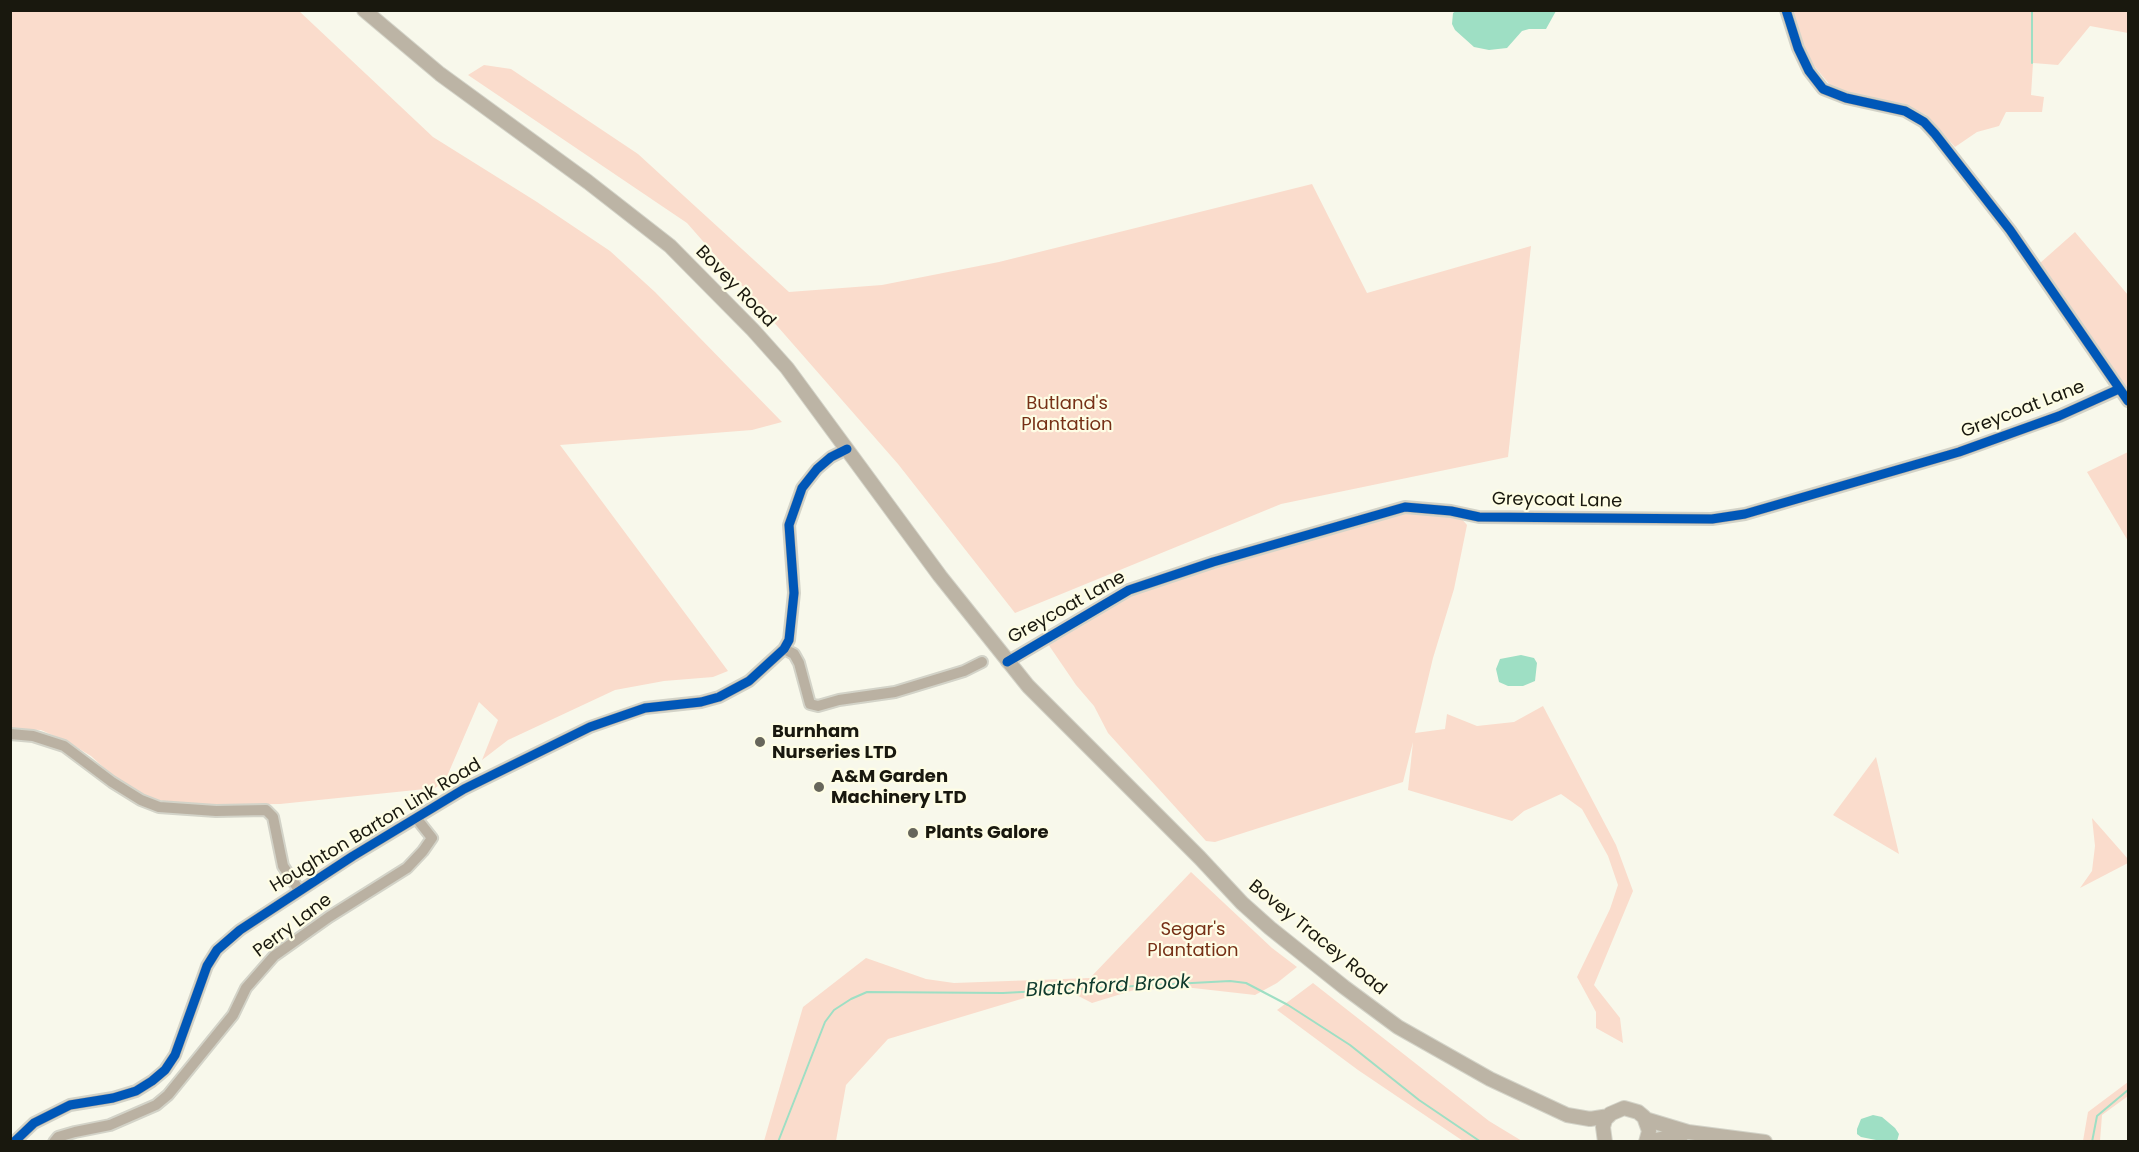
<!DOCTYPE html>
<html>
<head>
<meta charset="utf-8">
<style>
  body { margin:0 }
  #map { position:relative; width:2139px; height:1152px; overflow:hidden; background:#f8f8eb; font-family:Poppins,sans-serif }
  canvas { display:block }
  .frame { position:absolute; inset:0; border:12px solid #19180e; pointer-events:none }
</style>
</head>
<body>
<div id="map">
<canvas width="2139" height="1152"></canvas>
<div class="frame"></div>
</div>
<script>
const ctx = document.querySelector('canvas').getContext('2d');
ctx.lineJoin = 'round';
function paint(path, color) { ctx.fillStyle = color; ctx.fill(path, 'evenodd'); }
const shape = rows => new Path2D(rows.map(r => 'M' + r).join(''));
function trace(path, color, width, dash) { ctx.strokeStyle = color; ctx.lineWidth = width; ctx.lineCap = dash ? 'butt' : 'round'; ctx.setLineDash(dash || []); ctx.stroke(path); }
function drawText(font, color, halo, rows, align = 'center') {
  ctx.font = font + ' Poppins,sans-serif'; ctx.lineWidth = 4.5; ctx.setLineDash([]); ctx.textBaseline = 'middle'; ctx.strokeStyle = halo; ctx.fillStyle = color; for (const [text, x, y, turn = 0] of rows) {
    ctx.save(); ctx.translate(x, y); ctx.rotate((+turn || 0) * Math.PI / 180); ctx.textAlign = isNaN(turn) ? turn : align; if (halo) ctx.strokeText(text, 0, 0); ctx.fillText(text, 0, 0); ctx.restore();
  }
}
paint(shape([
  [10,11,299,11,433,137,537,202,610,251,655,292,782,422,752,430,560,445,728,671,713,677,664,681,615,690,508,740,482,760,498,720,479,702,445,781,435,788,280,804,186,805,147,798,114,777,91,756,68,742,41,730,11,729],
  [1791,11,2128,11,2128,33,2090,26,2058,65,2033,63,2031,95,2044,97,2042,112,2006,112,1999,126,1977,132,1955,147,1926,115,1904,104,1855,96,1830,85,1810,61],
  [484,65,511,69,638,154,789,292,882,285,999,262,1312,184,1367,293,1531,246,1508,457,1281,504,1015,613,898,464,687,223,468,75],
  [2075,232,2128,295,2128,393,2040,263],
  [2128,452,2128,541,2087,472],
  [1405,513,1440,514,1461,518,1467,525,1454,589,1433,658,1415,733,1445,729,1447,714,1477,726,1514,722,1543,706,1616,845,1633,891,1594,985,1620,1018,1623,1043,1596,1028,1596,1012,1577,977,1610,909,1618,885,1608,856,1582,809,1561,794,1524,811,1512,821,1408,790,1413,742,1403,782,1215,842,1206,841,1108,733,1094,706,1076,685,1048,644,1085,624,1092,615,1136,592,1171,579],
  [1876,757,1899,854,1833,815],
  [2092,818,2128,859,2128,863,2080,888,2092,871,2095,846],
  [1191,872,1272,948,1297,967,1277,983,1255,995,1193,988,1134,990,1092,1003,1061,987,888,1039,846,1085,836,1141,764,1141,803,1007,866,958,926,979,954,983,1090,978],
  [1313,983,1489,1121,1522,1141,1463,1141,1358,1070,1277,1010],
  [2128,1082,2128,1096,2102,1115,2100,1141,2083,1141,2088,1112]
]), '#fadccc');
paint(shape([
  [1456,11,1456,10,1556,11,1546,29,1529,29,1522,31,1507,48,1489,50,1474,47,1455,30,1452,24,1453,13],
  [1521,655,1534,658,1537,663,1535,681,1523,686,1508,686,1499,682,1496,669,1500,659],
  [1873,1115,1882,1117,1895,1128,1899,1134,1897,1141,1881,1141,1861,1137,1857,1134,1857,1129,1861,1119]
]), '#9edfc4');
trace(shape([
  [2032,63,2032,10],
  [778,1142,825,1022,834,1010,851,999,867,992,1003,993,1230,981,1246,983,1288,1005,1350,1045,1419,1100,1481,1142],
  [2092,1142,2097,1116,2128,1090]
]), '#9edfc4', 2);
const minor = shape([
  [1786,10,1798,48,1809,71,1823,89,1846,98,1905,111,1924,122,1935,134,2010,230,2128,401],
  [784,649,794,654,799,663,810,704,818,706,839,700,895,692,964,671,982,662],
  [1007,662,1129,590,1213,562,1405,507,1451,511,1479,517,1712,519,1745,514,1959,452,2059,416,2119,389],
  [10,734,33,736,64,746,112,782,141,800,159,807,216,811,266,810,273,817,283,866,299,890],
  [14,1142,34,1123,70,1105,113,1098,136,1091,152,1081,165,1070,175,1055,207,966,217,950,240,930,353,856,464,789,590,727,645,708,701,702,719,697,749,681,784,649,789,640,794,593,789,525,802,488,817,469,831,457,847,449],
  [54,1142,58,1137,75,1132,110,1125,156,1105,168,1095,233,1015,246,988,274,956,329,917,407,868,423,851,432,838,417,819]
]);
const major = shape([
  [364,10,440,74,588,182,670,246,753,330,787,368,940,576,1028,686,1200,858,1242,903,1270,928,1344,987,1398,1027,1490,1079,1567,1115,1590,1119,1609,1116],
  [1645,1119,1688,1132,1765,1142],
  [1605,1142,1603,1127,1605,1120,1610,1114,1624,1108,1638,1112,1644,1117,1649,1131,1646,1142],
  [1647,1142,1683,1134]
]);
trace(minor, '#d3d3c8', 14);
trace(major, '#d3d3c8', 16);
trace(minor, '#bab1a2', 10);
trace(major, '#bcb4a5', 14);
trace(shape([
  [1786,10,1798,48,1809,71,1823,89,1846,98,1905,111,1924,122,1935,134,2010,230,2128,401],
  [1007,662,1129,590,1213,562,1405,507,1451,511,1479,517,1712,519,1745,514,1959,452,2059,416,2119,389],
  [14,1142,34,1123,70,1105,113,1098,136,1091,152,1081,165,1070,175,1055,207,966,217,950,240,930,353,856,464,789,590,727,645,708,701,702,719,697,749,681,784,649,789,640,794,593,789,525,802,488,817,469,831,457,847,449]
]), '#0057b8', 9);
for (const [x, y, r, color] of [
  [760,742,6,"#67665b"],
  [819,787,6,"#67665b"],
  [913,833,6,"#67665b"]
]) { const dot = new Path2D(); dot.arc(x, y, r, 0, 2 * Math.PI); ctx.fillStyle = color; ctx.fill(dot); trace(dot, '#fefde5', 2); }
drawText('18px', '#19180e', '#fefde5', [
  ["Bovey Road",735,287,46],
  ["Greycoat Lane",2023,410,-21],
  ["Greycoat Lane",1557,501,1],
  ["Greycoat Lane",1067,608,-29],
  ["Houghton Barton Link Road",376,826,-31],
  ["Perry Lane",293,926,-37],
  ["Bovey Tracey Road",1317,938,39]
]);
drawText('18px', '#763016', '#fefde5', [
  ["Butland's",1067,404],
  ["Plantation",1067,425],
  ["Segar's",1193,930],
  ["Plantation",1193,951]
]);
drawText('bold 18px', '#19180e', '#fefde5', [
  ["Burnham",772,732],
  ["Nurseries LTD",772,753],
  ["A&M Garden",831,777],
  ["Machinery LTD",831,798],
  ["Plants Galore",925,833]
], 'left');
drawText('italic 20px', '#103b2d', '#fefde5', [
  ["Blatchford Brook",1108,987,-3]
]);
</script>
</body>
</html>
